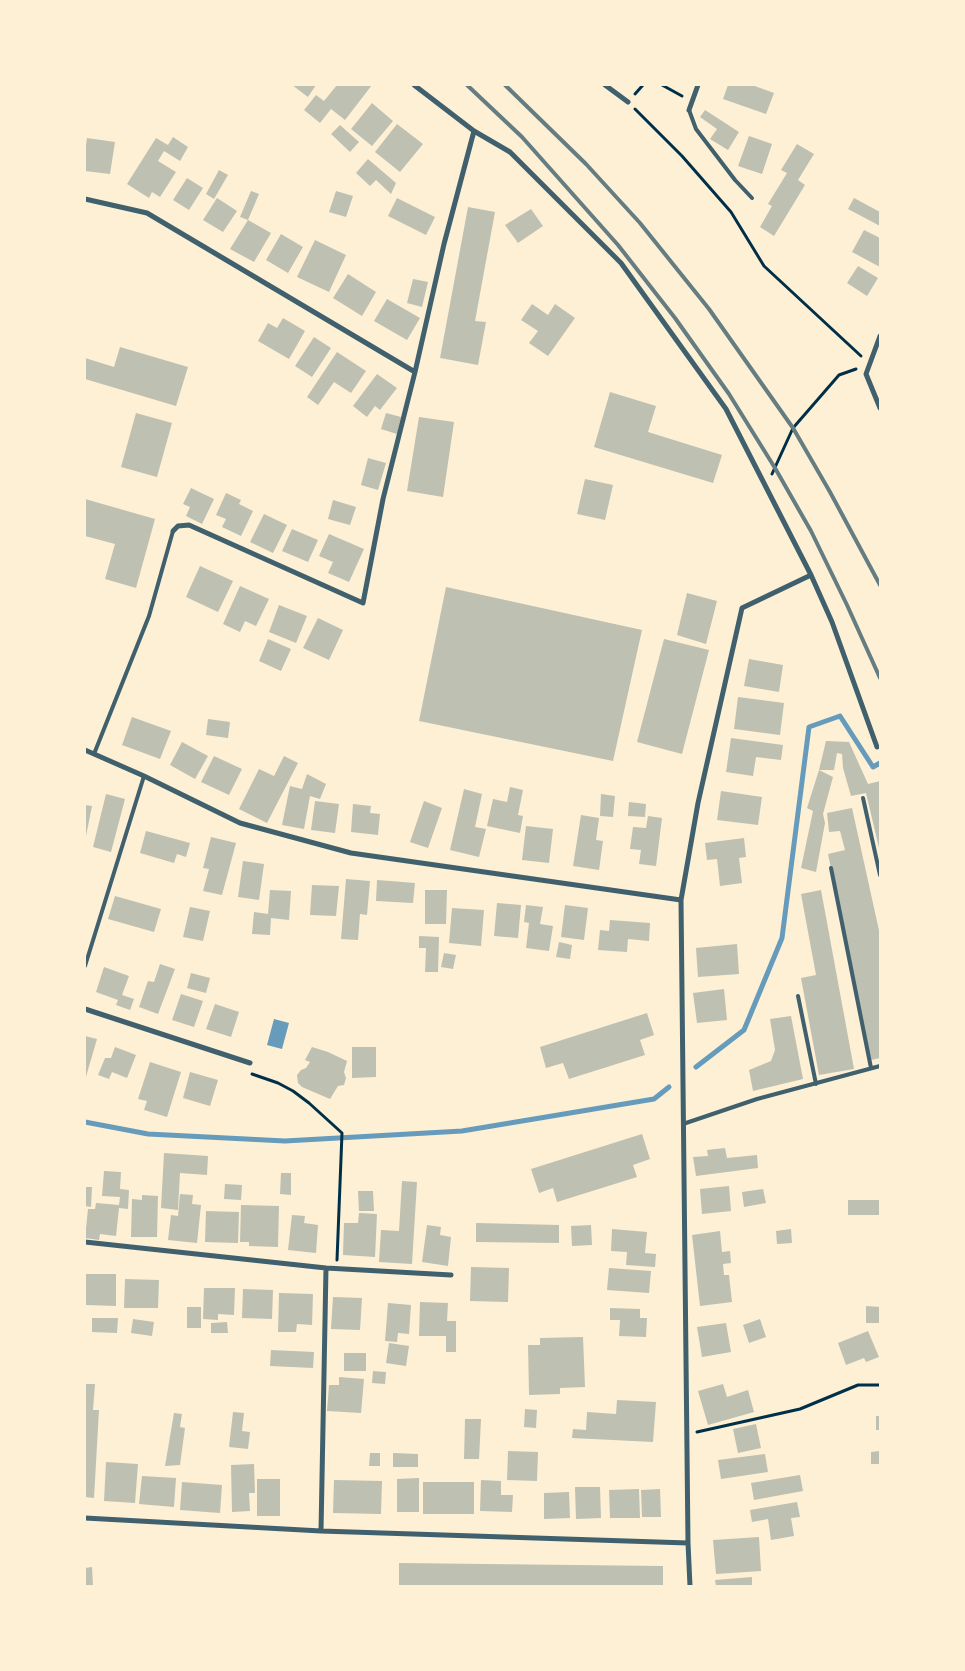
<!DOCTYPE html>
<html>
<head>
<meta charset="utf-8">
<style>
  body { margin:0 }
  #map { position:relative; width:965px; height:1671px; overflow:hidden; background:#fdf0d5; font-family:"Noto Sans",sans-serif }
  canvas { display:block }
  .frame { position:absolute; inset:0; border:86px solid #fdf0d5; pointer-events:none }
</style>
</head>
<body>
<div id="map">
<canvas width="965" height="1671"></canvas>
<div class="frame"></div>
</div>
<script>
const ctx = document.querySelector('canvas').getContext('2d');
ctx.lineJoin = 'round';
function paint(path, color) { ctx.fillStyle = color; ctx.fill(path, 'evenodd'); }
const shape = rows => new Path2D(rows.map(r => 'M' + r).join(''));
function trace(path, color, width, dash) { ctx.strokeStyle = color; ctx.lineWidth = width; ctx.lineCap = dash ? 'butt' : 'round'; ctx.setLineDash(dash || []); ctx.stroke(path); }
paint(shape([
  [274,1019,289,1023,282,1049,267,1045]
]), '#669bbc');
trace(shape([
  [696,1067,744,1030,782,938,809,727,840,716,873,767,880,763],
  [85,1122,148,1134,285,1141,462,1131,654,1099,669,1087]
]), '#669bbc', 5);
paint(shape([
  [292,85,316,85,308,97],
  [337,85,372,85,345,120,331,109,320,123,304,110,316,95,324,101],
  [728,85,752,85,774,93,766,114,723,99],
  [372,103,393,121,372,146,351,129],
  [705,110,739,132,728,150,710,139,717,129,700,117],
  [397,124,423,144,400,172,375,152],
  [340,125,359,142,350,152,331,134],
  [749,136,772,144,762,174,738,166],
  [173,137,188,147,180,161,164,151,158,161,176,172,160,197,152,192,149,198,127,184,156,138,168,145],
  [87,138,115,142,110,174,85,171,85,152],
  [797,144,814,154,798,180,805,185,774,236,760,227,772,206,768,204,787,173,781,170],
  [368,159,396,183,391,194,376,180,370,186,356,173],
  [219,170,228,175,214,199,206,194],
  [187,178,203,188,189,210,173,200],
  [251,191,259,194,248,220,240,217],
  [336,191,353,196,346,217,329,212],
  [217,198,237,211,223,232,203,220],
  [397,198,435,217,426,235,388,216],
  [854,198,880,212,880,226,848,209],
  [468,207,495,212,475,321,486,322,478,365,440,358],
  [531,209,543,226,518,243,505,225],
  [248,220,271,233,254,262,230,249],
  [864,230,880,238,880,267,852,252],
  [281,234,303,247,288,273,266,260],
  [315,240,346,255,329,292,297,277],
  [858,266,878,278,867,296,847,283],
  [348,274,376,292,362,316,333,298],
  [413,279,428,282,422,307,407,303],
  [387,299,420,318,407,340,374,321],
  [532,304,548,315,555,304,575,318,548,356,529,343,538,331,521,320],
  [283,318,305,331,289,359,258,341,268,323,277,328],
  [314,337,331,348,312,377,295,366],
  [120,347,188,367,176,406,85,379,85,358,114,367],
  [337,352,366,371,351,393,334,382,318,405,307,397],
  [377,374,397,388,380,410,375,406,367,417,353,406],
  [610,392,656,406,648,432,722,455,713,483,594,447],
  [136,413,172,423,157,477,121,467],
  [386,413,401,417,397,434,381,429],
  [419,417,454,422,443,497,407,491],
  [368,458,386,463,378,490,361,485],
  [585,479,613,485,605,520,577,514],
  [191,488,214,499,202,524,186,516,190,507,183,504],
  [226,493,241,500,239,504,253,511,241,536,222,527,226,519,216,515],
  [85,499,155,519,136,588,105,579,115,544,85,536],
  [333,500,356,507,350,525,328,519],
  [264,514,287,525,273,553,250,542],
  [292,529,318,540,308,562,282,551],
  [329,534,364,549,349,582,328,573,333,562,319,556],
  [200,566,233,581,218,612,186,597],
  [240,586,269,599,256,626,245,621,240,632,223,624],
  [446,587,642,630,613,761,419,721],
  [687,593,717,601,706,644,677,635],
  [279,605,307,616,296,643,269,632],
  [318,618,343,630,329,660,303,648],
  [268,639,291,649,281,671,259,661],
  [664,639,709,650,682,754,637,742],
  [749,659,783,665,779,692,744,686],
  [738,697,784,703,780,735,734,729],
  [132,717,171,731,160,759,122,745],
  [208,719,230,722,228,738,206,735],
  [731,738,783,745,781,760,756,757,753,776,726,772],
  [826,741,849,742,868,784,880,781,880,852,866,793,851,796,843,768,842,754,837,753,834,770,819,770],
  [182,742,208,756,195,779,170,765],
  [214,756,242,769,229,795,201,782],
  [284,756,298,763,267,823,239,809,259,769,274,776],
  [819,770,833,777,823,814,825,823,816,872,801,868,813,811,807,808],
  [307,774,326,784,320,799,310,796,304,829,282,825,290,786,302,789],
  [510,787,523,790,518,815,523,816,520,833,487,826,493,799,507,802],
  [464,789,482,794,475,827,486,829,479,857,450,850],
  [721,791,762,797,758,825,717,820],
  [106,794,125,799,111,852,93,847],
  [601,794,615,796,613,817,600,816],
  [315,801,339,804,335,833,311,830],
  [424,801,442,808,428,848,410,842],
  [629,802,646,804,645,817,628,816],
  [353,804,371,806,370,813,380,814,378,835,351,832],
  [85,805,92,806,86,836,85,836],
  [852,808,880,935,880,1058,871,1060,828,854,845,850,840,831,829,832,827,813],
  [581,815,599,818,596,840,603,841,599,870,573,866],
  [648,816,662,818,656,866,639,864,641,850,630,849,633,827,646,828],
  [526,826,553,829,549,863,522,860],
  [146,831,190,843,186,857,177,854,174,863,140,853],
  [211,837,236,843,222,895,203,891,209,869,203,868],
  [744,838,746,857,739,858,742,883,720,886,717,859,707,860,705,843],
  [243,861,264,864,259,900,238,897],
  [346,879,370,881,367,915,360,914,358,940,341,939],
  [377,880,415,883,413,903,376,901],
  [312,885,339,886,336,916,310,915],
  [270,890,291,891,289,920,271,918,270,935,252,934,254,912,268,914],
  [425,890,447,890,446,924,425,924],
  [821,890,854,1069,819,1075,801,978,816,975,801,894],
  [115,896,161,909,154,932,108,919],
  [497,903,521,905,518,938,494,936],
  [526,905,543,907,540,924,553,926,549,951,526,948,529,923,524,922],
  [565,905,588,908,584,940,561,937],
  [190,907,210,911,203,941,183,937],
  [452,908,484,910,481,946,449,943],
  [610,920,650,923,649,941,628,939,627,952,598,950,600,930,609,931],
  [419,936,439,937,438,972,425,972,426,948,419,948],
  [559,942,572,945,570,959,556,957],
  [737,944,739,974,698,977,696,948],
  [444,953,456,955,453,969,441,967],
  [160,964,175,969,158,1014,139,1007,148,981,154,982],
  [104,967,129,976,122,995,134,999,130,1010,116,1005,118,1000,96,992],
  [191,973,210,978,206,993,187,988],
  [724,989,727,1020,697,1023,693,993],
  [181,994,203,1001,194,1027,172,1020],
  [215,1004,239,1012,231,1037,206,1029],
  [647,1013,654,1035,640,1040,645,1055,569,1079,563,1063,546,1068,540,1047],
  [791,1016,803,1079,753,1091,749,1070,771,1061,775,1050,770,1019],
  [85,1036,97,1039,85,1080],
  [115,1047,136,1055,127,1078,112,1072,109,1079,98,1075,105,1058,111,1058],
  [312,1047,328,1052,347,1061,344,1072,346,1078,344,1085,338,1086,330,1099,302,1087,298,1083,297,1075,301,1070,306,1068,310,1062,305,1060],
  [352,1047,376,1047,376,1077,352,1078],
  [150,1062,181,1072,167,1117,144,1110,147,1101,138,1099],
  [190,1072,218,1080,210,1106,183,1098],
  [642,1134,650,1159,633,1165,637,1177,557,1202,553,1188,539,1193,531,1169],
  [725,1148,727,1158,757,1155,758,1168,696,1176,693,1157,708,1156,707,1150],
  [164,1153,208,1156,207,1175,180,1173,178,1210,161,1208],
  [104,1171,121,1172,120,1189,129,1190,128,1209,119,1208,116,1236,100,1234,99,1240,85,1238,88,1209,95,1209,96,1203,119,1205,120,1197,102,1196],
  [281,1173,291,1173,291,1195,280,1194],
  [402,1181,417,1182,412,1264,379,1262,381,1230,399,1231],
  [225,1184,242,1185,241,1200,224,1199],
  [729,1186,731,1211,702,1214,700,1189],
  [85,1187,92,1187,91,1207,85,1206],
  [763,1189,766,1203,744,1207,742,1192],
  [358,1191,373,1191,374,1211,359,1211],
  [180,1194,193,1195,192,1204,201,1205,197,1243,168,1240,171,1215,178,1216],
  [142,1195,158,1196,157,1237,131,1237,132,1199,142,1200],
  [848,1200,879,1200,880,1215,848,1215],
  [241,1205,279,1206,278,1247,249,1246,249,1242,240,1242],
  [206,1211,239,1212,238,1243,205,1242],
  [359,1213,377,1214,375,1257,343,1255,344,1223,358,1223],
  [292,1215,305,1216,304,1223,318,1225,316,1253,288,1250],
  [476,1223,559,1225,559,1243,476,1242],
  [427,1225,441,1227,440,1235,451,1237,448,1266,422,1262],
  [591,1225,592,1245,572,1246,571,1226],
  [612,1229,647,1232,645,1253,656,1254,655,1267,626,1265,627,1252,611,1251],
  [791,1229,792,1243,777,1244,776,1231],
  [720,1231,722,1252,730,1251,731,1263,723,1264,724,1275,729,1275,732,1302,700,1306,692,1235],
  [471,1267,509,1268,508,1302,470,1301],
  [609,1268,651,1271,649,1293,607,1290],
  [86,1274,116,1274,116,1306,86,1305],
  [125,1279,159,1280,158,1308,124,1308],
  [204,1288,235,1288,234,1315,218,1314,218,1320,203,1319],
  [243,1289,273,1290,272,1319,242,1318],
  [279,1293,313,1294,312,1325,297,1324,296,1332,278,1332],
  [333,1297,362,1298,360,1330,331,1329],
  [420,1302,448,1303,447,1321,456,1321,456,1352,446,1352,446,1336,419,1336],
  [388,1303,411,1305,409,1334,398,1333,397,1342,385,1341],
  [866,1306,880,1307,880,1323,866,1323],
  [187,1307,201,1307,201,1328,187,1328],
  [610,1308,640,1309,640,1318,647,1318,646,1337,619,1336,620,1320,610,1320],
  [92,1318,118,1318,117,1333,92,1332],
  [133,1319,154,1322,152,1336,131,1333],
  [760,1319,766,1337,749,1343,743,1325],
  [227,1322,228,1333,211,1333,211,1323],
  [726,1323,731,1352,702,1357,697,1327],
  [868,1331,879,1357,866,1362,864,1358,846,1365,838,1343],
  [583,1337,585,1387,560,1388,560,1394,529,1395,528,1345,540,1345,540,1338],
  [389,1343,409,1346,406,1366,386,1363],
  [271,1350,314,1352,313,1368,270,1366],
  [344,1353,366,1353,366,1371,344,1371],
  [373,1371,386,1372,385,1384,372,1383],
  [339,1377,364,1379,361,1413,327,1411,329,1385,339,1385],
  [85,1384,95,1384,93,1410,99,1410,94,1498,85,1497],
  [723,1384,727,1397,748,1390,754,1412,708,1425,698,1391],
  [617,1400,656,1402,653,1442,572,1438,573,1429,586,1430,587,1412,616,1414],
  [525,1409,537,1410,536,1428,524,1427],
  [233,1412,244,1413,242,1431,250,1432,248,1449,229,1447],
  [174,1413,182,1414,180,1427,185,1428,180,1465,165,1466],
  [876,1416,880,1416,880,1430,876,1430],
  [465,1419,481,1419,479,1459,464,1459],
  [756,1424,761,1448,738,1453,733,1429],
  [508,1451,538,1452,537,1481,507,1480],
  [880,1451,880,1464,871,1464,871,1452],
  [370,1453,380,1453,380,1466,369,1466],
  [393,1453,418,1454,418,1467,393,1467],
  [765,1454,768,1472,721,1479,718,1460],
  [106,1462,138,1464,135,1503,104,1501],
  [254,1464,255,1493,249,1493,250,1511,232,1512,231,1465],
  [800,1475,803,1491,754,1500,751,1483],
  [142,1476,176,1478,174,1507,139,1504],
  [419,1478,419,1512,397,1512,397,1479],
  [257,1479,280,1479,280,1516,257,1516],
  [334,1480,382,1481,381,1514,333,1513],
  [481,1480,501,1481,501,1495,513,1495,512,1512,480,1511],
  [182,1482,222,1485,220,1513,180,1510],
  [423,1482,474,1482,474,1514,423,1514],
  [575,1487,600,1487,601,1518,576,1519],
  [639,1489,640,1518,610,1518,609,1490],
  [660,1489,661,1517,642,1517,641,1490],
  [569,1492,570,1518,544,1519,544,1493],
  [797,1502,800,1517,791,1518,794,1536,771,1540,768,1519,752,1522,750,1510],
  [759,1537,761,1571,716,1574,713,1540],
  [399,1563,663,1566,663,1586,399,1586],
  [92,1567,93,1586,85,1586,85,1568],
  [752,1577,752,1586,716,1586,715,1580]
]), '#bec0b2');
trace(shape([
  [662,85,682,96],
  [635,94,643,85],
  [635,109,682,156,731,212,764,266,861,356],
  [772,474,793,428,839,375,856,369],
  [252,1074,278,1083,293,1091,309,1103,342,1133,337,1260],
  [697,1432,800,1409,858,1385,880,1385]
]), '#003049', 3);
trace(shape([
  [689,110,696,129,735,180,752,198],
  [94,754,149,616,173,531],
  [863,798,880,875],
  [831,868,871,1068],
  [85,966,144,776],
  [798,996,816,1084],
  [683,1124,757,1099,880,1066]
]), '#3f606c', 4);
trace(shape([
  [414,85,474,131,510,152,621,263,726,409,811,575,832,622,877,747],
  [605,85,628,102],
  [689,110,698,85],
  [85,199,147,213,415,372],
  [880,336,866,374,880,408],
  [173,531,178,526,189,525,363,603,383,499,415,372,444,244,474,131],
  [85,750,144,776,240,823,351,853,681,900],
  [85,1009,250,1063],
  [85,1242,326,1268,451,1275],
  [85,1518,321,1531,688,1543],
  [321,1531,326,1268],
  [690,1586,688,1543,681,900,698,803,742,608,811,575]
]), '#3f606c', 5);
trace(shape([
  [467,85,522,137,618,245,675,318,729,394,775,468,811,531,847,605,880,678],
  [505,85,586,164,640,223,709,309,793,428,830,492,880,585]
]), '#657d81', 4);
</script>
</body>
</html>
